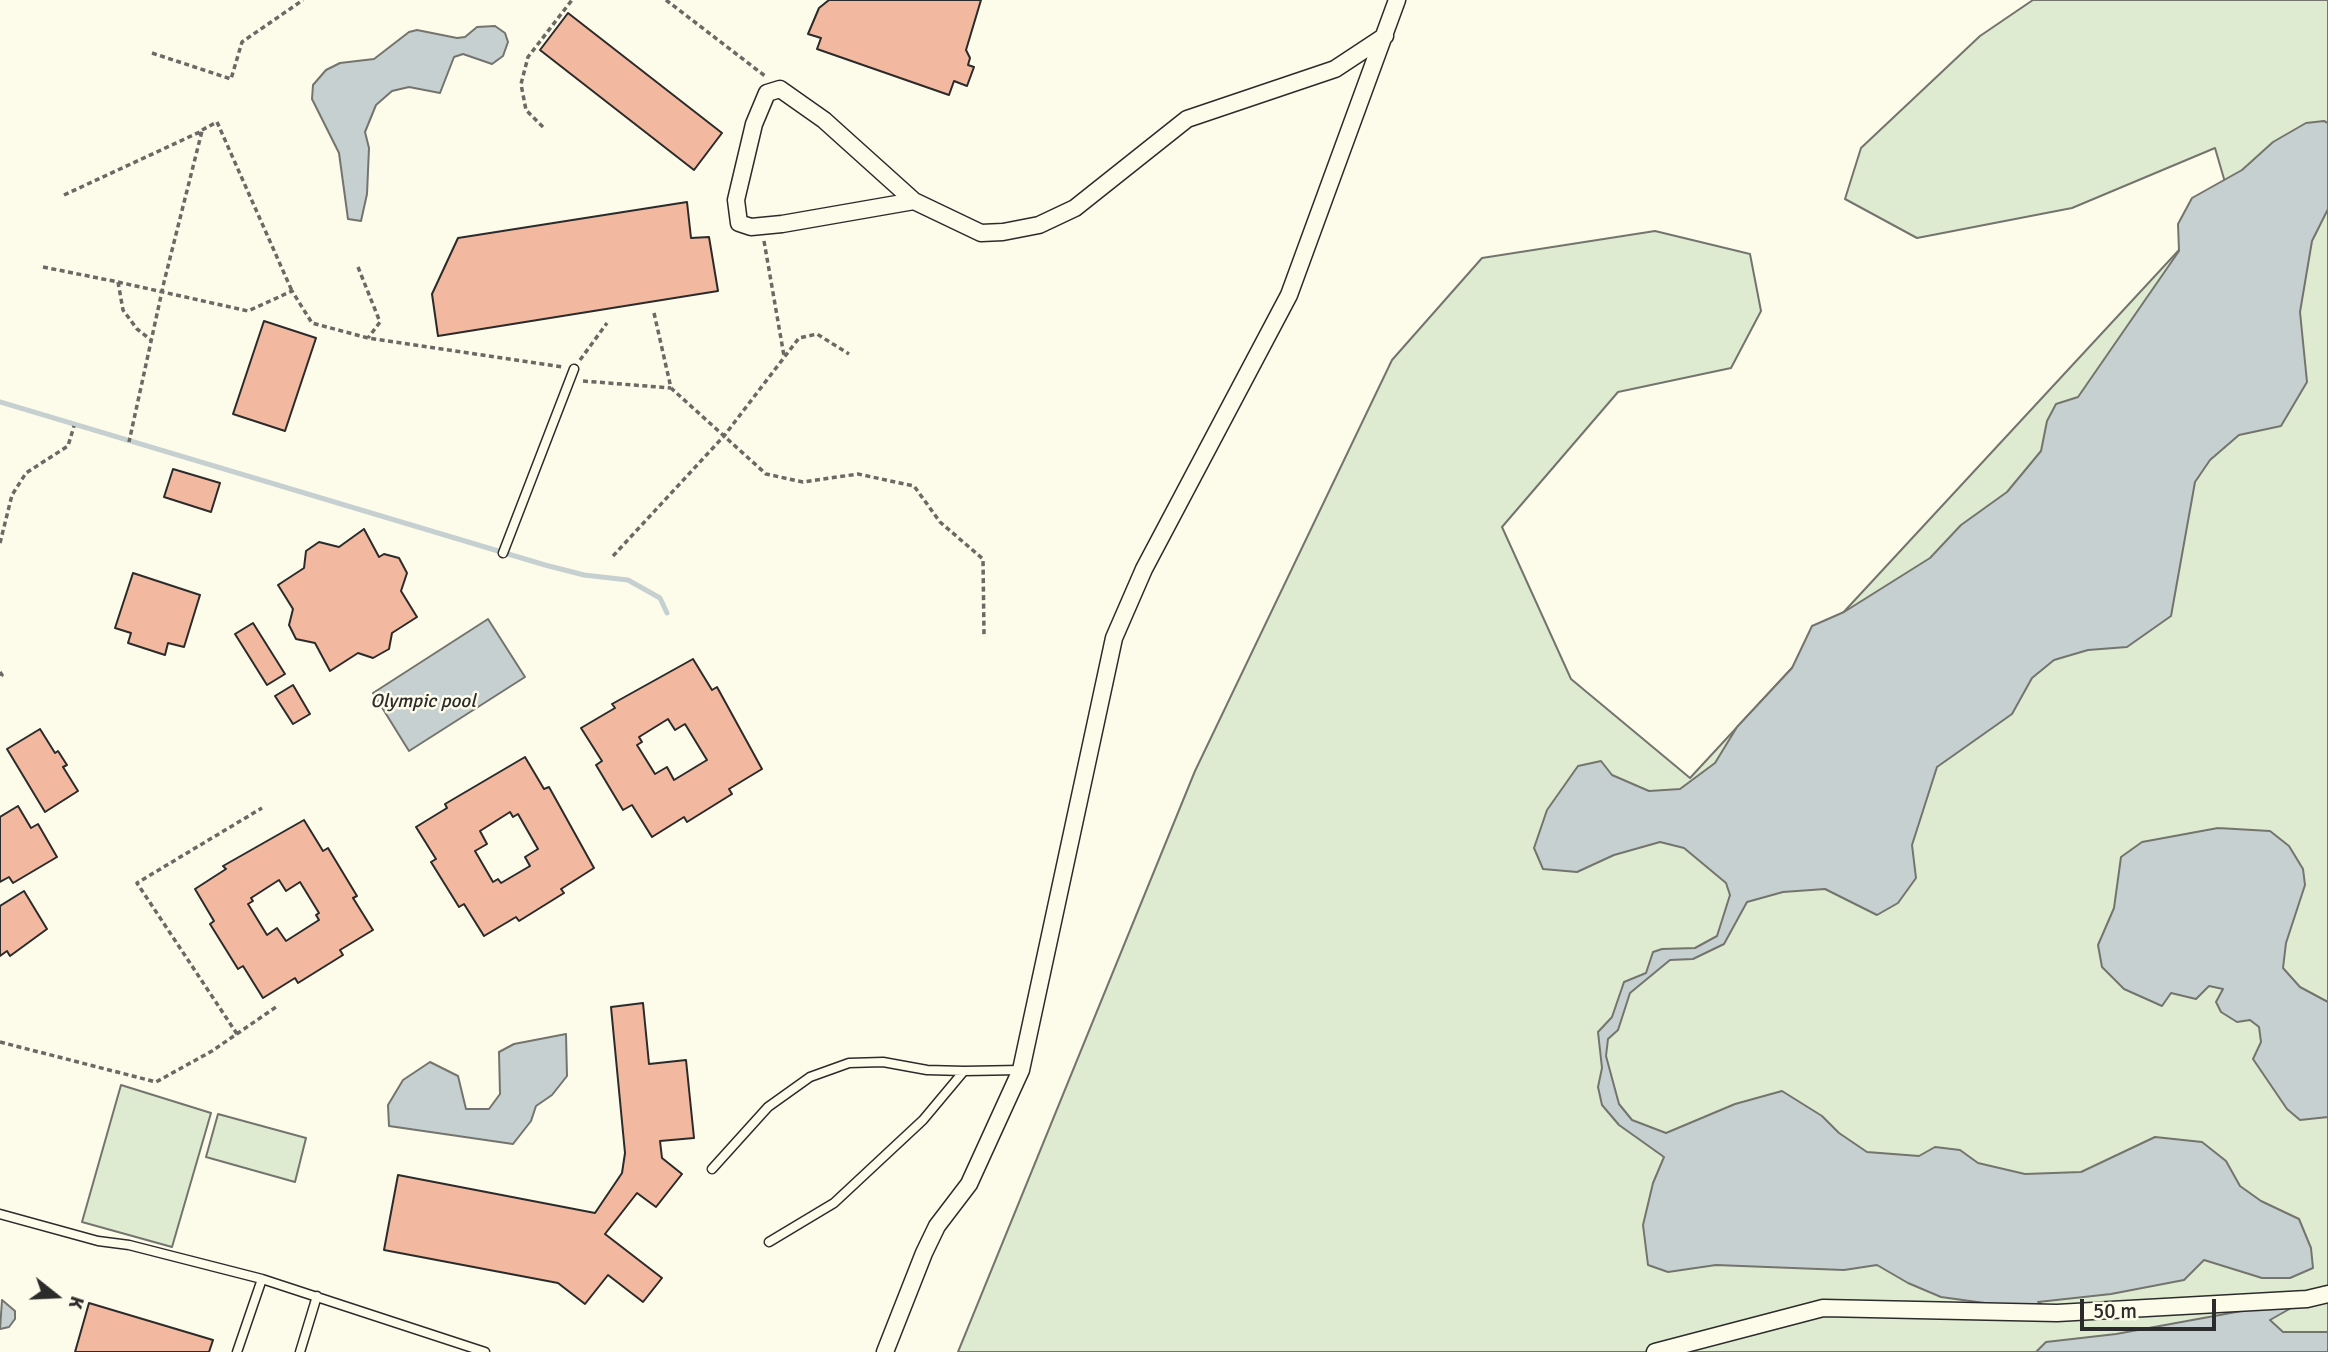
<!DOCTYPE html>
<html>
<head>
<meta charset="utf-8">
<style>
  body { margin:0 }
  #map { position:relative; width:2328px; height:1352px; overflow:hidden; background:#fdfbea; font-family:Signika,sans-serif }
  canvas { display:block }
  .north { position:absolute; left:21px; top:1261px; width:70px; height:70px; -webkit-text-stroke:5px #fdfbea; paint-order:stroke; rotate:108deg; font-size:19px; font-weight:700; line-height:28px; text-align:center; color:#2b2b2b }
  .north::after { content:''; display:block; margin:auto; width:24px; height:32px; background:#2b2b2b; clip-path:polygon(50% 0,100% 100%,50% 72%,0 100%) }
  .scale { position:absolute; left:2080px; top:1299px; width:136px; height:32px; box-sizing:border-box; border:4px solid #2b2b2b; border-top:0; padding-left:9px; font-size:21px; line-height:24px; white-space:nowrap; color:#2b2b2b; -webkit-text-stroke:5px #fdfbea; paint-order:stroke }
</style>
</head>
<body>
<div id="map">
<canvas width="2328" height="1352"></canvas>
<div class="north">K</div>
<div class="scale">50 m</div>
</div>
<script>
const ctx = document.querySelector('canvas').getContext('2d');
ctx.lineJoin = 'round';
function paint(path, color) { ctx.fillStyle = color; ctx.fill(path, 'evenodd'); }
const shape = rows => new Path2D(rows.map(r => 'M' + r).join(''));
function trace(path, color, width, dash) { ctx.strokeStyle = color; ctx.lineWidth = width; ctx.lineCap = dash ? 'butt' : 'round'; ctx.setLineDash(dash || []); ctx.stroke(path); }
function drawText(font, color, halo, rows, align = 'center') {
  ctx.font = font + ' Signika,sans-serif'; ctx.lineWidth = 5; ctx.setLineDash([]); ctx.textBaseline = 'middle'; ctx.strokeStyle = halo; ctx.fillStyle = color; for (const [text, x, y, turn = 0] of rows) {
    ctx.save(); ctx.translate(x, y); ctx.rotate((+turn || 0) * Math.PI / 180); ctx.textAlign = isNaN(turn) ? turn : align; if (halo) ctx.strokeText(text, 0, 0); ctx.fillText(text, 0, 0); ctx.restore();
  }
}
const green = shape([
  [2033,0,2328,0,2328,1352,958,1352,1195,771,1392,360,1482,258,1655,231,1750,254,1761,311,1731,368,1618,392,1502,527,1571,679,1690,778,2229,196,2215,148,2072,208,1917,238,1845,199,1861,148,1980,36,2033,0],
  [121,1085,211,1113,172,1247,82,1222,121,1085],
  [218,1114,306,1138,295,1182,206,1157,218,1114]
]);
paint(green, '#deebd1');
trace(green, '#74746e', 2);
const water = shape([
  [495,26,505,33,508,42,503,56,492,64,463,54,454,57,440,93,409,87,392,91,376,105,365,132,369,148,367,194,361,221,348,219,339,153,312,99,313,85,326,70,340,63,374,59,409,32,417,30,457,38,465,37,477,27,495,26],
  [2324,121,2328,123,2328,209,2312,241,2300,312,2307,382,2281,426,2239,435,2210,460,2195,482,2171,616,2127,647,2088,650,2054,660,2032,678,2012,714,1937,767,1912,845,1916,878,1898,903,1877,915,1825,889,1783,892,1747,902,1724,944,1693,959,1670,960,1630,993,1618,1030,1608,1039,1606,1056,1619,1104,1632,1120,1666,1133,1735,1104,1782,1091,1822,1116,1839,1133,1867,1152,1919,1156,1935,1147,1960,1150,1978,1163,2025,1174,2081,1172,2155,1137,2202,1142,2226,1161,2240,1186,2261,1201,2299,1219,2311,1248,2313,1268,2290,1278,2262,1278,2204,1260,2184,1280,2111,1294,2038,1302,2057,1313,1941,1297,1908,1283,1877,1265,1844,1270,1716,1265,1668,1272,1648,1265,1643,1225,1653,1183,1664,1157,1619,1125,1602,1105,1598,1087,1602,1068,1598,1032,1612,1017,1624,982,1646,973,1653,952,1662,949,1695,948,1717,936,1730,895,1726,883,1684,848,1660,842,1614,855,1577,872,1543,869,1534,848,1547,810,1578,766,1601,761,1612,775,1649,791,1680,789,1715,763,1737,727,1792,668,1812,626,1844,612,1930,558,1961,525,2007,492,2041,451,2047,421,2056,404,2078,397,2179,251,2178,224,2192,198,2242,170,2273,142,2306,123,2324,121],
  [488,619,525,677,409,751,373,693,488,619],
  [2218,828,2270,831,2289,846,2303,869,2305,885,2286,943,2283,968,2300,987,2328,1002,2328,1117,2300,1120,2287,1109,2253,1059,2261,1042,2259,1027,2250,1020,2237,1022,2221,1012,2216,1002,2223,989,2209,986,2196,999,2171,993,2162,1006,2124,989,2102,967,2098,945,2114,908,2121,857,2142,842,2218,828],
  [566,1034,567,1076,552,1095,536,1106,531,1121,513,1144,389,1126,388,1105,403,1080,430,1062,458,1076,466,1109,489,1109,500,1094,499,1052,514,1044,566,1034],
  [2307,1299,2270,1320,2283,1332,2328,1332,2328,1352,2036,1352,2046,1342,2116,1334,2307,1299],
  [2,1300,15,1311,15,1319,9,1327,0,1329,2,1300]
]);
paint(water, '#c7d0d0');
trace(water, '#74746e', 2);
trace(shape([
  [0,402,545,565,584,575,628,580,660,598,667,613]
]), '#c7d0d0', 5);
const building = shape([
  [829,0,981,0,966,50,970,58,968,65,974,67,967,86,954,81,949,95,817,49,821,38,808,34,819,8,829,0],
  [568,13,722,133,694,170,540,50,568,13],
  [687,202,691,238,709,237,718,291,438,336,432,294,458,238,687,202],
  [264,321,316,338,285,431,233,414,264,321],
  [173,469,220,483,211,512,164,497,173,469],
  [364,529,379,557,384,554,399,558,407,573,401,591,417,617,392,633,389,649,373,658,358,653,330,671,315,643,296,639,289,625,293,609,278,585,304,568,306,551,319,542,339,547,364,529],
  [133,573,200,595,184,647,168,643,165,655,128,643,131,633,115,628,133,573],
  [253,623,285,674,267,685,235,634,253,623],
  [693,659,712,690,717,687,762,769,729,789,732,794,687,822,684,817,652,837,632,805,623,810,596,765,602,761,581,728,615,708,612,704,693,659],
  [668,719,675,730,685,724,707,760,674,780,667,767,655,774,637,745,642,742,639,737,668,719],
  [293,685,310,714,293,724,275,696,293,685],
  [40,729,55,753,58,751,67,765,63,767,78,791,45,812,7,749,40,729],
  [525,757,544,789,549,787,594,868,561,889,564,893,519,921,516,917,484,936,464,904,459,907,431,862,436,859,416,827,447,808,445,804,525,757],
  [510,812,513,817,518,814,538,849,525,857,530,866,501,883,498,879,493,882,475,851,487,844,480,831,510,812],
  [18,806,31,828,38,824,57,857,13,883,9,877,0,882,0,817,18,806],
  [304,820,323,851,328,848,357,896,353,898,373,930,340,950,343,955,298,983,295,978,263,998,243,966,238,969,210,924,214,921,195,889,226,869,223,866,304,820],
  [279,880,286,891,300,882,319,913,316,915,319,920,286,941,277,928,267,935,248,904,253,901,251,898,279,880],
  [24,891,47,929,10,956,7,951,0,956,0,906,24,891],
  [643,1003,649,1064,686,1060,694,1138,660,1141,662,1158,682,1174,656,1207,637,1193,605,1234,662,1278,643,1302,608,1275,585,1304,558,1283,384,1250,398,1175,595,1213,622,1173,625,1153,611,1007,643,1003],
  [89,1303,213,1340,209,1352,75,1352,89,1303]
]);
paint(building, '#f2b8a0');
trace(building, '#2b2b2b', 2);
const lane = shape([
  [503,553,574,369],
  [964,1071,1021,1070],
  [712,1169,768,1107,810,1077,849,1063,883,1062,927,1070,964,1071,923,1120,834,1203,769,1242],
  [0,1214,98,1241,129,1245,262,1279,485,1352],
  [237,1352,262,1279],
  [300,1352,317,1296]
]);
const street = shape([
  [914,201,782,224,751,227,739,223,736,200,754,124,767,93,780,89,824,120,914,201,981,233,1003,232,1039,225,1075,208,1187,119,1335,69,1385,36],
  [885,1352,924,1253,937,1226,969,1184,1021,1070,1114,638,1144,569,1289,295,1397,0],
  [1655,1352,1823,1308,2057,1313,2307,1299,2328,1294]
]);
trace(lane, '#2b2b2b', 11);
trace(street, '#2b2b2b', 19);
trace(shape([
  [666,0,765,76],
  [152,53,231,79,242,42,303,0],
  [543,127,526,110,521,84,528,57,572,0],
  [202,130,217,122,292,291],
  [64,195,202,131,164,282,129,442],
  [764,241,784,356],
  [43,267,118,282,123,310,137,329,151,340],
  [358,267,380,322,368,338],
  [118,282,248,311,292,291,312,323,368,338,563,367],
  [654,313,671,388,766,474,803,482,858,474,914,486,940,522,983,559,984,635],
  [580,360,607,323],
  [583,381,671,388],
  [0,543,12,495,26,473,68,446,74,426],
  [613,556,724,436,799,338,817,334,849,354],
  [0,672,2,675,0,679],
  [237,1034,137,883,262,808],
  [0,1042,156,1082,212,1051,276,1007]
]), '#6a6964', 3.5, [5, 3.5]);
trace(lane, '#fdfbea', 8);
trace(street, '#fdfbea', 16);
drawText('italic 19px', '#2b2b2b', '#fdfbea', [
  ["Olympic pool",423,702]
]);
</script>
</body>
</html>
